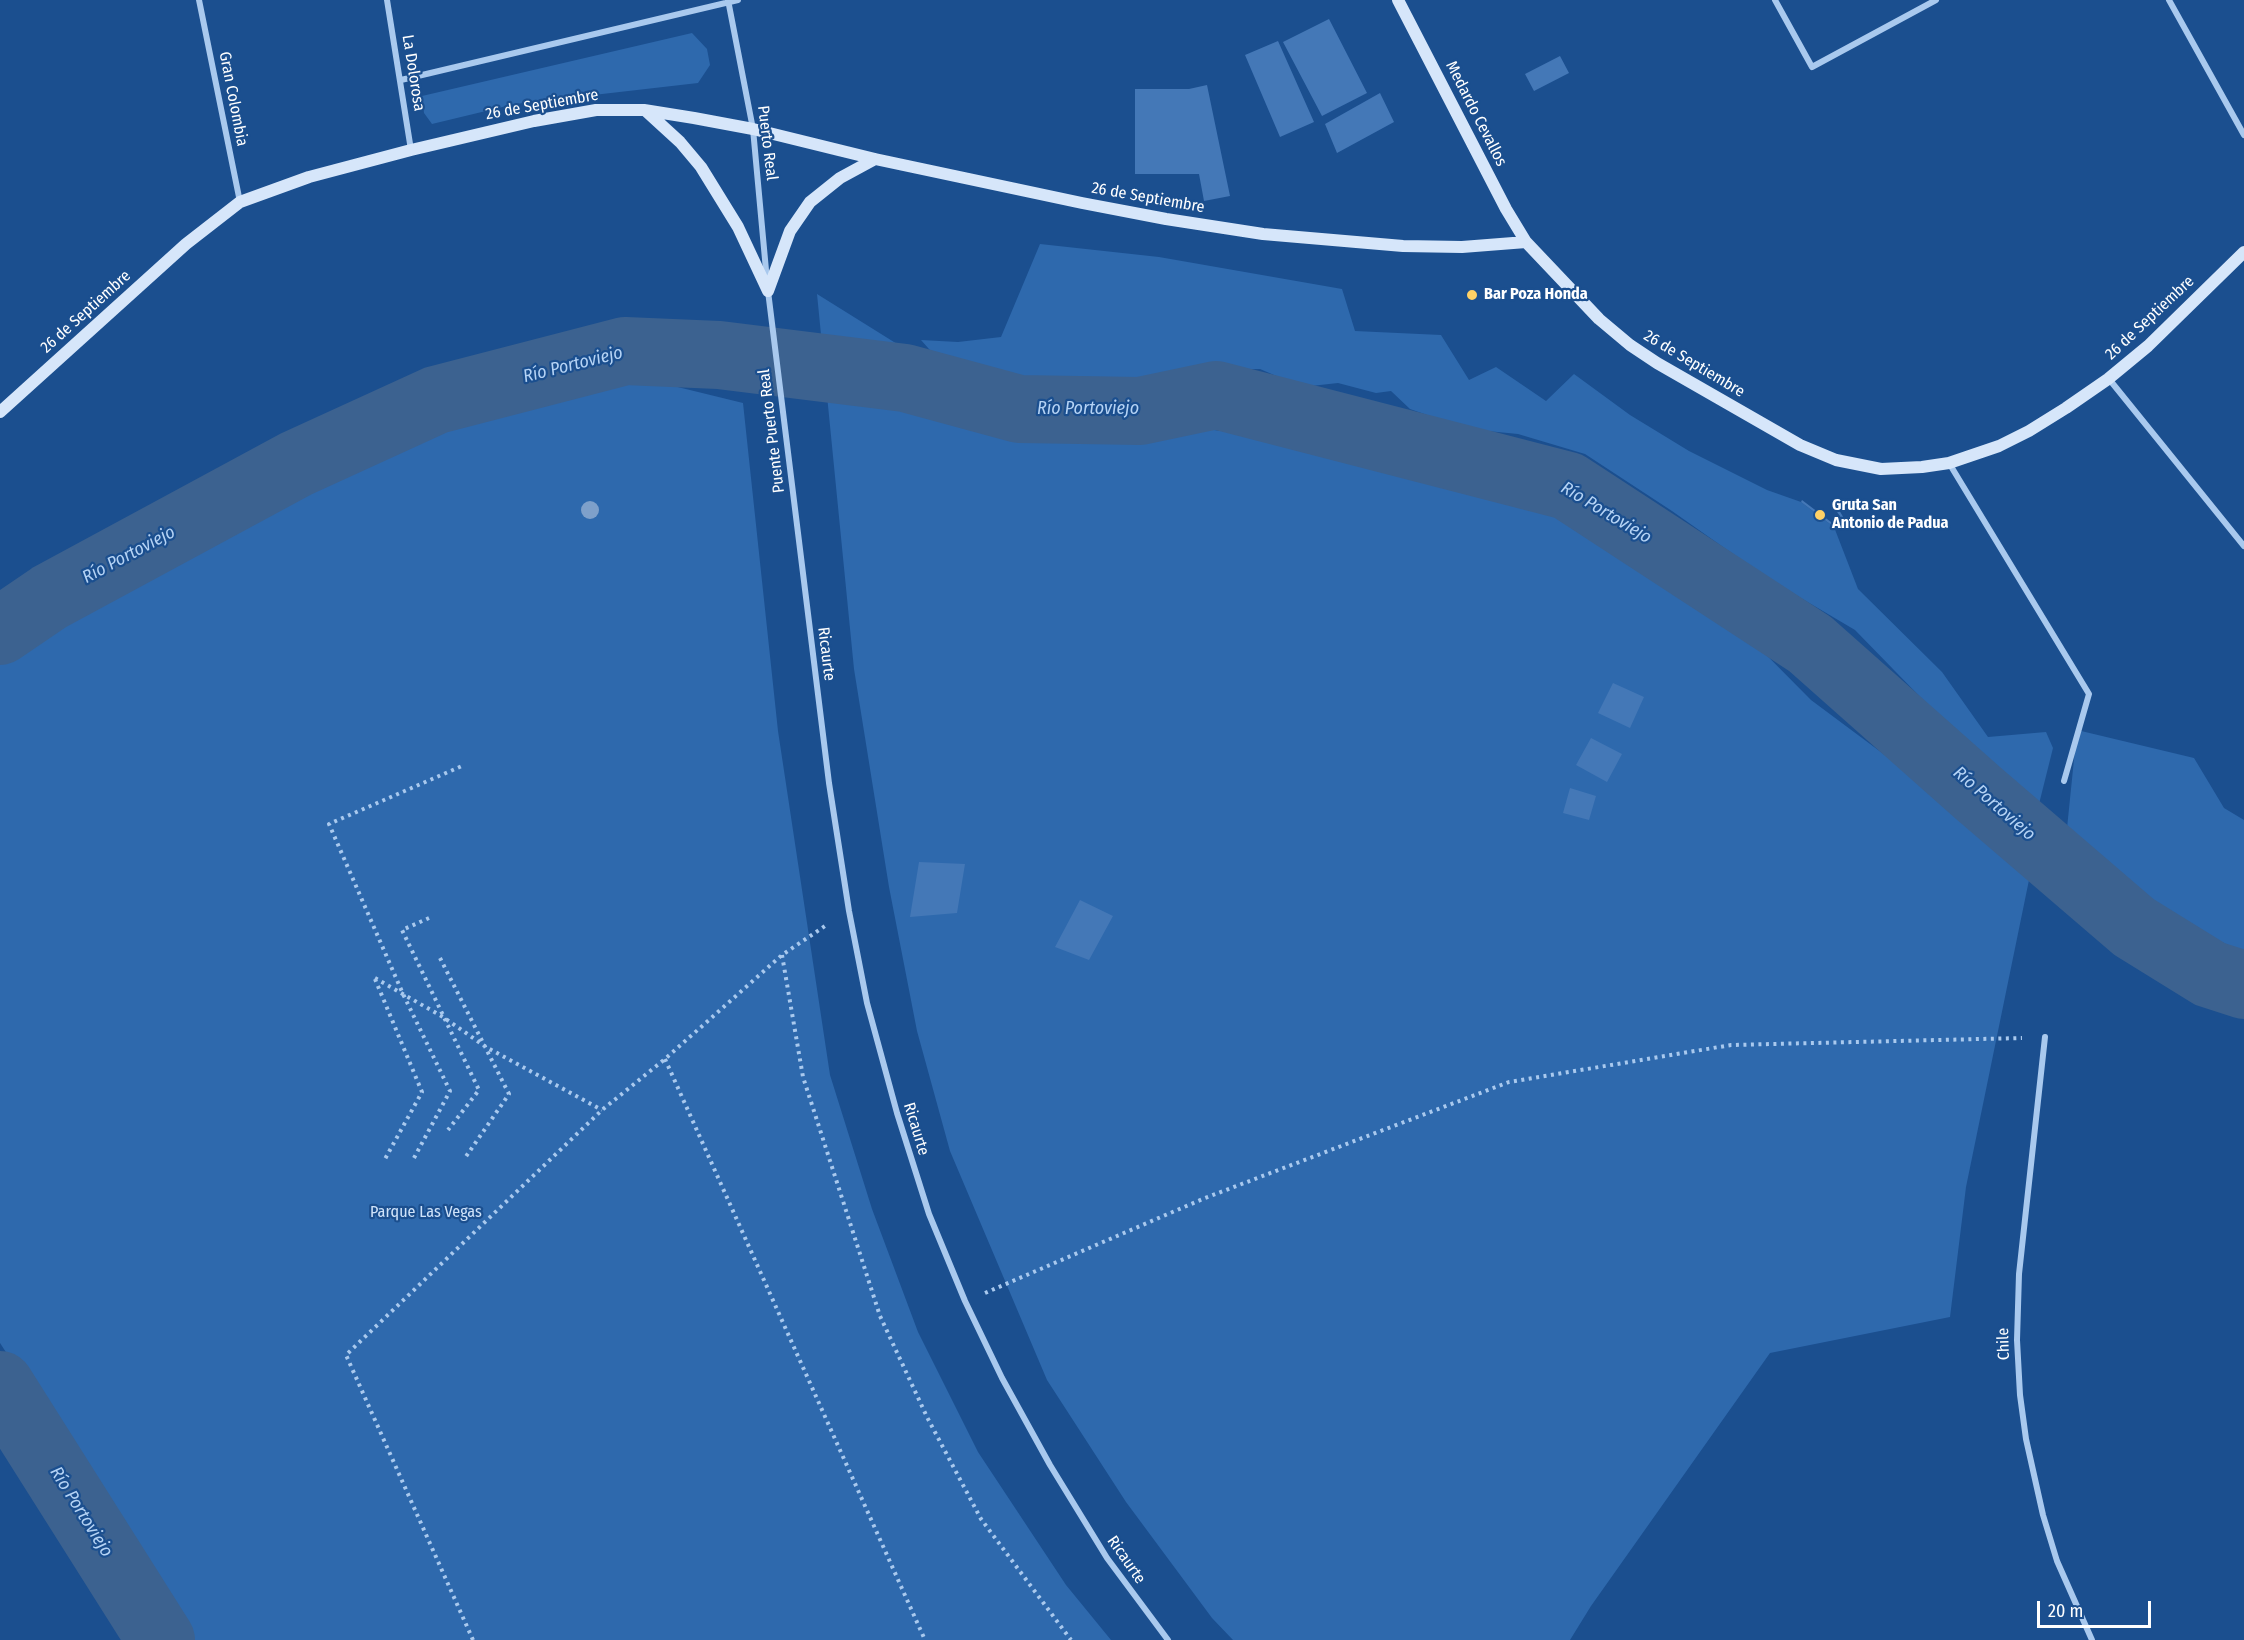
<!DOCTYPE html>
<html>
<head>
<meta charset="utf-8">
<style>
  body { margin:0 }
  #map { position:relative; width:2244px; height:1640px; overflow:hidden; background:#1b4f8f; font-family:"Fira Sans Condensed",sans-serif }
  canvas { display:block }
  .scale { position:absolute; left:2037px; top:1601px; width:114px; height:27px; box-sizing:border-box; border:3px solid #fff; border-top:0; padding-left:8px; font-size:18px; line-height:21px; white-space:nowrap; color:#fff; -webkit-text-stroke:4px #1b4f8f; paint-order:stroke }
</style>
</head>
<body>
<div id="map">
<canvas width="2244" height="1640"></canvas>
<div class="scale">20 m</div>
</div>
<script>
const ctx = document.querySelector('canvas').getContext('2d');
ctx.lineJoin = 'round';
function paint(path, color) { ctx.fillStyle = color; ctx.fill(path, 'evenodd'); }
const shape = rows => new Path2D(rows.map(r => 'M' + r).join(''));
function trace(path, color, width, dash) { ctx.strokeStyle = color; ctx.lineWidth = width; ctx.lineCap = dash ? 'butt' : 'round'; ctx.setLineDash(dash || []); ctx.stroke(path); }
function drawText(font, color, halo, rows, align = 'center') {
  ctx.font = font + ' "Fira Sans Condensed",sans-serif'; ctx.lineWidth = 4.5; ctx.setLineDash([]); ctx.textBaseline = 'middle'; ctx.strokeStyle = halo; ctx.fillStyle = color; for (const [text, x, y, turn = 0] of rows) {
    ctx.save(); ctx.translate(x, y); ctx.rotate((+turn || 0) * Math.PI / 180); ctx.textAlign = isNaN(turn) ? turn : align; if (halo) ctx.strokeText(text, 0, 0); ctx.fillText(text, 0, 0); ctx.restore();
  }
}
paint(shape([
  [692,33,707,49,710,65,698,83,515,104,432,124,424,113,422,96],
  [1040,244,1159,257,1342,289,1355,331,1441,335,1469,380,1496,367,1546,401,1574,374,1630,415,1689,451,1767,490,1801,502,1834,527,1858,589,1942,672,1988,737,2046,732,2053,748,2037,812,2005,784,1855,630,1767,578,1672,511,1585,454,1518,434,1467,429,1410,409,1391,391,1376,393,1338,383,1302,387,1260,369,1194,370,1120,397,1017,387,951,374,921,340,958,342,1001,337],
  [817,294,1035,430,1207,429,1336,447,1563,508,1703,591,1811,700,1909,773,2029,880,1966,1187,1950,1317,1770,1353,1591,1606,1570,1640,1233,1640,1212,1618,1126,1502,1047,1380,950,1151,917,1031,889,887,854,669],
  [649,380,743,403,778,731,830,1075,872,1209,918,1332,978,1452,1066,1585,1111,1640,193,1640,0,1343,0,653,146,572,340,472,513,406],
  [2077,730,2194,758,2224,808,2244,820,2244,953,2171,917,2066,838]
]), '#2e69ad');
trace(shape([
  [0,631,50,597,296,464,436,400,625,351,719,355,905,378,1019,409,1140,411,1216,395,1568,486,1810,644,1978,793,2134,927,2210,974,2244,985],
  [0,1385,161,1640]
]), '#3c6290', 68);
paint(shape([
  [1329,19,1367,93,1322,116,1283,42],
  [1278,41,1314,122,1280,137,1245,55],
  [1560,56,1569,73,1534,91,1525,74],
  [1207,85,1230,196,1204,201,1199,174,1135,174,1135,89,1189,89],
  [1380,93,1394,122,1337,153,1325,124],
  [1802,500,1831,522,1837,522,1842,519,1837,512,1839,510,1845,520,1834,527,1801,502],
  [1613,683,1644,697,1630,728,1598,713],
  [1591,738,1622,754,1607,782,1576,765],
  [1570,788,1596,796,1589,820,1563,813],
  [919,862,965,864,957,913,910,917],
  [1080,900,1113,916,1089,960,1055,947]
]), '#4478b7');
trace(shape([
  [429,918,402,930,479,1090,448,1130],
  [782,955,803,1077,880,1316,927,1417,981,1519,1071,1640],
  [440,958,509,1094,465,1158],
  [375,978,443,1017,486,1047,602,1110],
  [375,979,422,1092,385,1159],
  [665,1059,925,1640],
  [414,1158,450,1091,403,994,329,824,462,766],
  [985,1293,1205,1198,1509,1082,1731,1045,2022,1038],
  [473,1640,346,1355,602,1110,665,1059,782,955,828,924]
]), '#a9c9ee', 4, [3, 4.5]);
trace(shape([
  [199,0,240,202],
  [387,0,411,150],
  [728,0,753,129,767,281],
  [1775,0,1812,67,1936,0],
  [2169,0,2244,135],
  [401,80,738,0],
  [768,291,829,783,849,911,867,1003,897,1113,929,1214,965,1301,1002,1378,1050,1465,1107,1558,1168,1640],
  [2109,379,2244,546],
  [1949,463,2089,694,2064,781],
  [2045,1037,2019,1274,2017,1340,2020,1395,2026,1439,2043,1515,2057,1561,2092,1640]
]), '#a9c9ee', 6);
trace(shape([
  [1398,0,1506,209,1526,242],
  [645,110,680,142,701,167,738,227,768,291],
  [768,291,790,231,810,202,840,178,875,159],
  [0,412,186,244,240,202,309,177,411,150,534,121,596,110,644,110,694,118,753,129,875,159,1082,203,1166,219,1263,234,1403,246,1462,247,1526,242,1599,319,1630,345,1657,363,1800,445,1836,460,1881,469,1922,467,1949,463,1999,446,2029,431,2066,408,2108,379,2148,346,2244,252]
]), '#d6e6fa', 12);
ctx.fillStyle = '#7ea0ca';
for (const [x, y] of [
  [590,510]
]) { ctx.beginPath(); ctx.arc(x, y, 9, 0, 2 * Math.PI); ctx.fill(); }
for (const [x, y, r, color] of [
  [1472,295,6,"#ffd166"],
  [1820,515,6,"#ffd166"]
]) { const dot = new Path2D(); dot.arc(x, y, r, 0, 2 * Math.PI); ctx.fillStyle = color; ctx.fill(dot); trace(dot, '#1b4f8f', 2); }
drawText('16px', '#fff', '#1b4f8f', [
  ["La Dolorosa",413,73,81],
  ["Gran Colombia",233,99,79],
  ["26 de Septiembre",542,105,-10],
  ["Medardo Cevallos",1476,114,63],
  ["Puerto Real",767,143,83],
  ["26 de Septiembre",1148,198,10],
  ["26 de Septiembre",86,312,-42],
  ["26 de Septiembre",2150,318,-43],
  ["26 de Septiembre",1694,364,31],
  ["Puente Puerto Real",772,431,-97],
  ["Ricaurte",826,654,83],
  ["Ricaurte",916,1129,73],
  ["Chile",2004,1344,-92],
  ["Ricaurte",1126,1560,55]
]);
drawText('bold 16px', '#fff', '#1b4f8f', [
  ["Bar Poza Honda",1484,295],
  ["Gruta San",1832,506],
  ["Antonio de Padua",1832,524]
], 'left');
drawText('16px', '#cfe3fa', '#1b4f8f', [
  ["Parque Las Vegas",426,1213]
]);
drawText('italic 18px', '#b5d3f5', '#1b4f8f', [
  ["Río Portoviejo",573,365,-14],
  ["Río Portoviejo",1088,409],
  ["Río Portoviejo",1606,513,31],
  ["Río Portoviejo",129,555,-28],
  ["Río Portoviejo",1994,804,41],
  ["Río Portoviejo",81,1512,58]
]);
</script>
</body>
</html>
